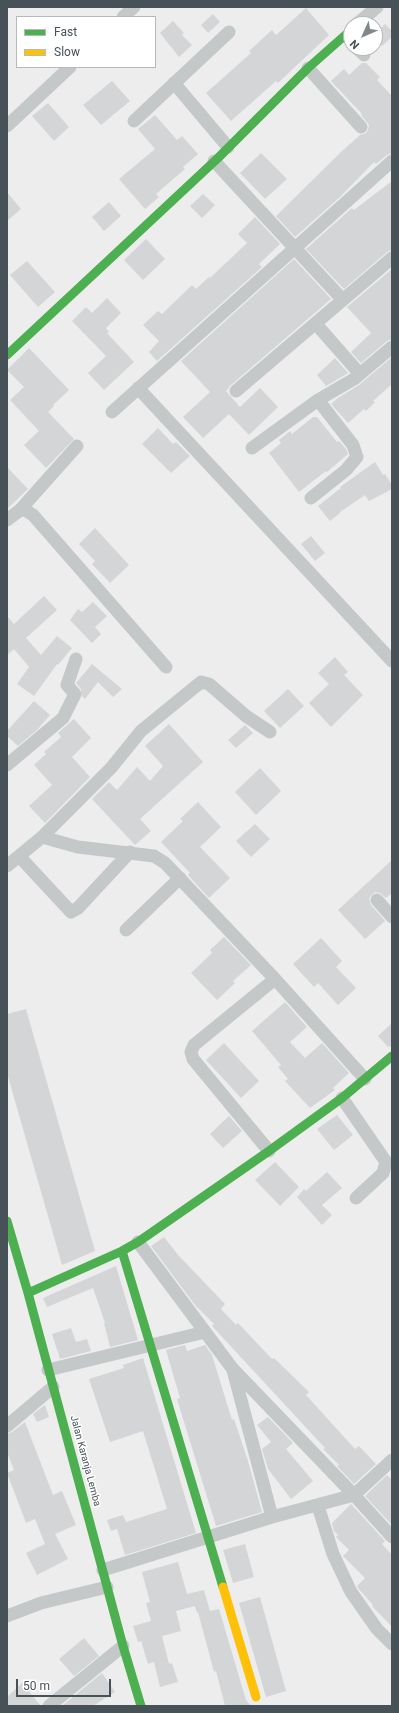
<!DOCTYPE html>
<html>
<head>
<meta charset="utf-8">
<style>
  body { margin:0 }
  #map { position:relative; width:399px; height:1713px; overflow:hidden; background:#eeeded; font-family:Roboto,sans-serif }
  canvas { display:block }
  .frame { position:absolute; inset:0; border:8px solid #465258; pointer-events:none }
  .legend { position:absolute; left:16px; top:16px; width:140px; height:52px; box-sizing:border-box; background:#fff; border:1px solid #b5babc; margin:0; padding:5px 7px; list-style:none; font-size:12px; color:#465258 }
  .legend li { display:flex; align-items:center; gap:8px; height:20px }
  .legend b { width:20px; border:1px solid #b5babc }
  .north { position:absolute; left:343px; top:16px; width:40px; height:40px; box-sizing:border-box; background:#fff; border:1px solid #b5babc; border-radius:50%; rotate:225deg; font-size:11px; font-weight:700; line-height:16px; text-align:center; color:#465258 }
  .north::after { content:''; display:block; margin:auto; width:14px; height:18px; background:#81888c; clip-path:polygon(50% 0,100% 100%,50% 72%,0 100%) }
  .scale { position:absolute; left:16px; top:1679px; width:95px; height:18px; box-sizing:border-box; border:2px solid #465258; border-top:0; padding-left:5px; font-size:12px; line-height:14px; white-space:nowrap; color:#465258; -webkit-text-stroke:3px #fff; paint-order:stroke }
</style>
</head>
<body>
<div id="map">
<canvas width="399" height="1713"></canvas>
<div class="frame"></div>
<ul class="legend">
<li><b style="height:5px;background:#4caf50"></b>Fast</li>
<li><b style="height:5px;background:#ffc107"></b>Slow</li>
</ul>
<div class="north">N</div>
<div class="scale">50 m</div>
</div>
<script>
const ctx = document.querySelector('canvas').getContext('2d');
ctx.lineJoin = 'round';
function paint(path, color) { ctx.fillStyle = color; ctx.fill(path, 'evenodd'); }
const shape = rows => new Path2D(rows.map(r => 'M' + r).join(''));
function trace(path, color, width, dash) { ctx.strokeStyle = color; ctx.lineWidth = width; ctx.lineCap = dash ? 'butt' : 'round'; ctx.setLineDash(dash || []); ctx.stroke(path); }
function drawText(font, color, halo, rows, align = 'center') {
  ctx.font = font + ' Roboto,sans-serif'; ctx.lineWidth = 3; ctx.setLineDash([]); ctx.textBaseline = 'middle'; ctx.strokeStyle = halo; ctx.fillStyle = color; for (const [text, x, y, turn = 0] of rows) {
    ctx.save(); ctx.translate(x, y); ctx.rotate((+turn || 0) * Math.PI / 180); ctx.textAlign = isNaN(turn) ? turn : align; if (halo) ctx.strokeText(text, 0, 0); ctx.fillText(text, 0, 0); ctx.restore();
  }
}
paint(shape([
  [306,8,329,35,278,83,276,81,231,121,206,93,251,53,249,51,272,30,276,35],
  [213,14,220,22,208,33,201,25],
  [173,21,184,33,182,35,192,45,179,57,160,33],
  [385,24,392,31,392,37,382,46,375,39,375,34],
  [362,63,366,63,380,77,377,80,392,96,392,153,387,155,376,164,374,162,341,196,295,237,276,216,340,153,360,135,366,133,368,130,369,125,361,115,362,114,331,81,344,69,349,75],
  [112,81,130,101,101,125,83,105],
  [48,103,69,127,54,141,32,116],
  [155,115,177,140,182,136,198,154,183,167,185,169,156,194,159,197,145,209,119,179,155,149,138,129],
  [261,153,287,179,265,199,240,173],
  [392,181,392,250,387,252,344,289,306,249,352,208,354,210],
  [7,192,21,209,7,221],
  [203,194,215,205,202,218,190,206],
  [109,202,121,216,104,231,92,217],
  [255,217,280,244,259,264,262,267,157,361,149,352,159,341,143,325,158,311,162,314,192,285,196,289,209,277,210,278,247,243,238,234],
  [146,239,165,259,143,280,124,260],
  [294,259,331,299,231,385,226,391,240,407,260,388,278,407,249,435,229,414,203,438,183,417,210,392,181,361],
  [27,261,55,292,38,307,10,275],
  [392,269,392,339,387,341,361,363,351,352,371,333,347,307],
  [107,298,121,313,106,328,109,332,107,333,134,362,104,390,88,373,106,356,72,321,86,307,92,313],
  [29,348,69,390,53,405,54,406,48,412,74,439,46,468,24,445,39,431,10,400,24,387,7,370],
  [392,357,392,384,373,401,375,402,366,411,364,409,348,423,331,404,338,398,359,385],
  [335,358,348,373,326,386,317,375],
  [313,417,317,417,337,442,339,441,346,449,348,454,327,472,326,471,299,492,269,453,281,443,279,440,290,431,292,434],
  [158,428,173,444,176,442,190,456,171,473,142,444],
  [375,462,383,475,385,474,392,485,392,489,369,501,365,495,340,512,340,513,330,521,318,506,341,488,340,487],
  [7,467,28,489,7,509],
  [95,528,129,565,110,583,92,564,95,561,79,544],
  [311,536,325,553,315,561,301,544],
  [44,596,57,610,26,638,41,655,57,636,72,648,58,665,57,664,34,696,17,684,29,667,14,649,7,655,7,616,14,624],
  [93,602,107,616,95,627,101,634,92,643,70,620,78,609,82,612],
  [335,657,348,672,344,675,363,695,331,727,309,703,329,684,318,673],
  [92,664,122,689,113,697,98,682,85,699,82,696,81,689,76,683],
  [288,689,304,706,280,728,264,711],
  [34,701,50,715,38,729,18,746,7,736,7,731],
  [74,719,91,738,72,757,90,777,45,823,29,806,52,785,34,765,46,754,44,752,61,737,58,733],
  [169,724,203,762,140,819,151,831,135,845,92,799,109,782,117,790,137,767,150,781,163,766,145,746],
  [245,725,253,733,236,748,228,740],
  [260,768,281,791,256,815,235,792],
  [198,802,221,827,200,847,230,878,209,898,188,875,190,873,161,842,183,821,180,819],
  [255,824,270,839,251,857,236,841],
  [392,860,392,893,386,898,380,893,375,892,369,898,371,905,385,921,365,939,338,910],
  [224,937,251,965,233,981,235,983,217,1000,191,973,212,953,210,950],
  [321,938,342,961,336,967,356,988,338,1005,318,983,314,987,293,964],
  [285,1002,307,1027,290,1042,305,1058,322,1043,349,1073,333,1088,335,1090,310,1108,285,1081,288,1079,278,1067,281,1065,252,1031],
  [26,1009,95,1251,62,1265,7,1073,7,1014],
  [392,1023,392,1046,388,1047,378,1036],
  [224,1043,259,1081,241,1098,206,1060],
  [337,1115,353,1135,334,1150,317,1129],
  [229,1116,242,1131,223,1148,210,1134],
  [275,1162,299,1187,280,1206,255,1180],
  [327,1172,342,1188,322,1205,332,1215,322,1225,297,1197,304,1189,306,1191],
  [164,1237,179,1256,225,1304,221,1309,236,1325,238,1323,272,1359,274,1358,309,1392,306,1395,355,1449,359,1446,376,1464,354,1484,337,1466,339,1465,323,1449,325,1448,224,1339,212,1326,214,1324,195,1305,151,1246],
  [116,1266,138,1340,110,1347,104,1323,105,1323,93,1288,47,1307,43,1298],
  [71,1328,76,1342,87,1339,91,1351,60,1359,52,1334],
  [185,1345,187,1351,205,1345,212,1355,232,1420,234,1419,248,1461,262,1512,216,1526,177,1399,180,1398,166,1350],
  [143,1358,196,1533,125,1555,117,1529,111,1531,107,1520,123,1515,126,1522,167,1509,143,1431,110,1442,89,1379,124,1368,123,1365],
  [45,1405,49,1417,37,1422,33,1414],
  [268,1417,293,1443,286,1449,313,1481,291,1499,268,1469,262,1449,271,1442,257,1425],
  [25,1422,53,1495,62,1491,76,1525,55,1534,68,1559,37,1575,26,1553,45,1544,35,1519,26,1523,7,1473,14,1470,7,1452,7,1434,12,1432],
  [387,1475,392,1480,392,1525,365,1496],
  [351,1504,385,1541,382,1544,392,1555,392,1627,372,1606,373,1605,358,1588,357,1586,365,1578,343,1556,349,1550,336,1537,338,1535,334,1531,332,1523],
  [245,1544,254,1577,233,1583,223,1550],
  [178,1562,187,1594,204,1590,210,1611,219,1609,246,1700,251,1706,225,1706,216,1671,214,1672,198,1612,197,1613,195,1606,176,1611,181,1631,162,1636,169,1664,172,1663,178,1682,160,1687,154,1662,148,1664,141,1641,138,1642,133,1626,151,1621,146,1603,150,1602,142,1572],
  [260,1597,286,1691,266,1697,239,1603],
  [84,1638,99,1656,74,1676,59,1659],
  [102,1673,115,1692,93,1706,62,1706],
  [22,1683,41,1706,7,1706,7,1697]
]), '#d4d5d6');
trace(shape([
  [123,17,134,7],
  [357,24,377,7],
  [357,48,364,55],
  [308,68,361,127],
  [174,83,228,147],
  [134,121,229,32],
  [7,126,70,67],
  [214,161,343,300],
  [316,324,360,374],
  [138,388,392,661],
  [236,391,392,258],
  [112,412,392,161],
  [252,448,318,400,354,379,392,347],
  [311,498,346,470,357,457,353,445,318,400],
  [20,510,25,510,33,515,166,667],
  [7,520,20,510,77,446],
  [7,765,63,718,75,694,67,685,76,659],
  [42,837,111,768,141,731,201,682,209,684,246,716,270,732],
  [19,856,71,912,78,908,130,852],
  [7,866,42,837,78,847,154,856,165,863,275,979],
  [377,900,392,917],
  [126,930,180,878],
  [342,1098,386,1162,383,1173,356,1198],
  [269,1151,193,1059,191,1052,194,1045,275,979,365,1079],
  [138,1242,232,1368,354,1495,392,1537],
  [48,1370,205,1332],
  [233,1370,272,1517],
  [7,1426,53,1387],
  [318,1506,333,1554,351,1592,377,1629,392,1644],
  [103,1570,272,1517,354,1495,392,1460],
  [7,1616,41,1603,107,1587],
  [49,1706,123,1646]
]), '#c4c8c9', 13);
trace(shape([
  [7,355,218,158,308,68,351,30],
  [7,1221,28,1293,123,1646,141,1706],
  [122,1251,223,1587],
  [28,1293,122,1251,138,1242,269,1151,342,1098,392,1056]
]), '#4caf50', 9);
trace(shape([
  [223,1587,256,1697]
]), '#ffc107', 9);
drawText('10px', '#465258', '#fff', [
  ["Jalan Karanja Lemba",85,1461,75]
]);
</script>
</body>
</html>
